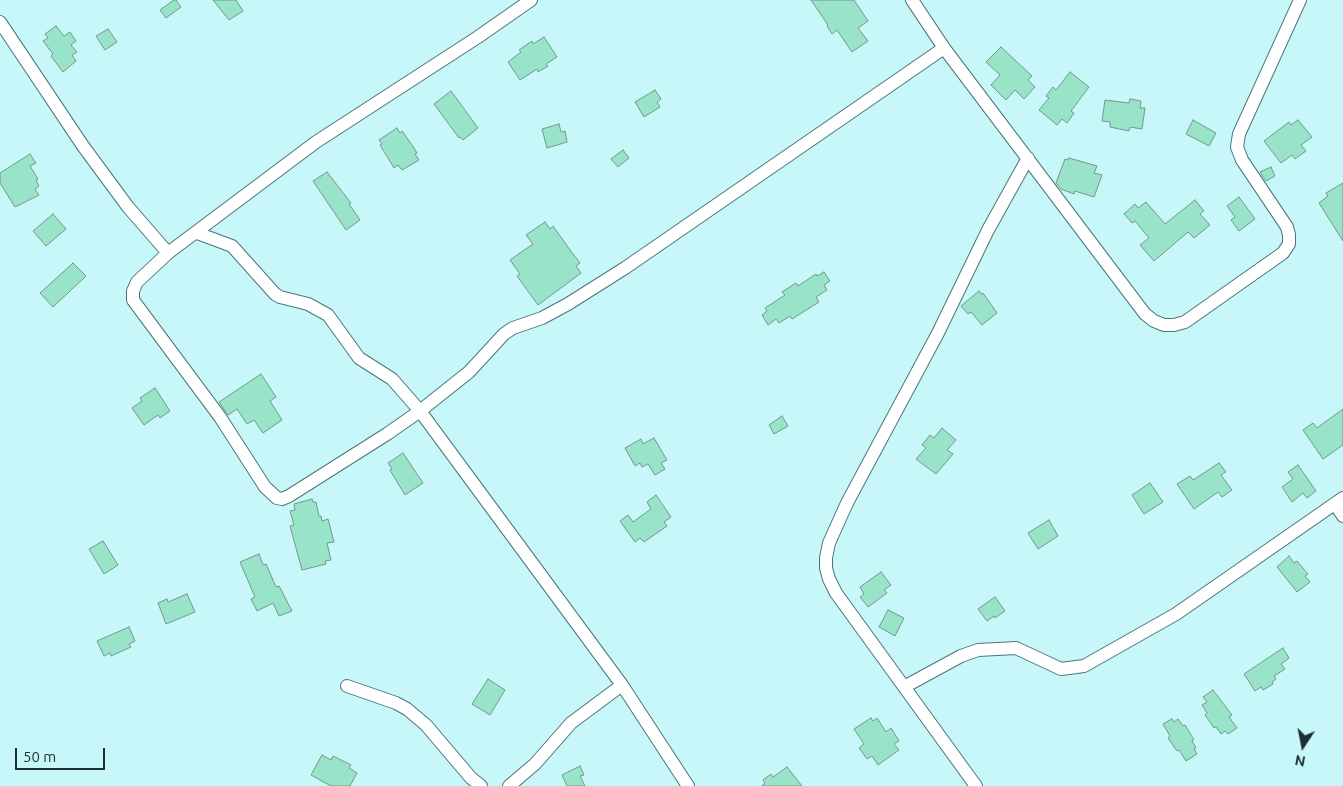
<!DOCTYPE html>
<html>
<head>
<meta charset="utf-8">
<style>
  body { margin:0 }
  #map { position:relative; width:1343px; height:786px; overflow:hidden; background:#c7f7f9; font-family:Ubuntu,sans-serif }
  canvas { display:block }
  .north { position:absolute; left:1278px; top:721px; width:50px; height:50px; -webkit-text-stroke:4px #c7f7f9; paint-order:stroke; rotate:191deg; font-size:14px; font-weight:700; line-height:20px; text-align:center; color:#1c2e2f }
  .north::after { content:''; display:block; margin:auto; width:18px; height:22px; background:#1c2e2f; clip-path:polygon(50% 0,100% 100%,50% 72%,0 100%) }
  .scale { position:absolute; left:15px; top:748px; width:90px; height:22px; box-sizing:border-box; border:2px solid #1c2e2f; border-top:0; padding-left:6px; font-size:15px; line-height:18px; white-space:nowrap; color:#1c2e2f; -webkit-text-stroke:4px #c7f7f9; paint-order:stroke }
</style>
</head>
<body>
<div id="map">
<canvas width="1343" height="786"></canvas>
<div class="north">N</div>
<div class="scale">50 m</div>
</div>
<script>
const ctx = document.querySelector('canvas').getContext('2d');
ctx.lineJoin = 'round';
function paint(path, color) { ctx.fillStyle = color; ctx.fill(path, 'evenodd'); }
const shape = rows => new Path2D(rows.map(r => 'M' + r).join(''));
function trace(path, color, width, dash) { ctx.strokeStyle = color; ctx.lineWidth = width; ctx.lineCap = dash ? 'butt' : 'round'; ctx.setLineDash(dash || []); ctx.stroke(path); }
const building = shape([
  [174,0,176,0,181,7,166,18,160,10,174,0],
  [213,0,236,0,243,11,229,20,213,0],
  [811,0,854,0,868,21,858,28,868,41,852,52,837,30,832,34,827,26,828,25,811,0],
  [56,26,64,36,70,32,76,41,71,45,77,52,72,55,76,61,63,72,51,56,53,54,43,41,48,38,45,34,56,26],
  [108,29,117,42,105,50,96,36,108,29],
  [544,37,557,57,546,64,548,66,538,72,537,69,520,80,508,62,521,52,519,50,532,41,533,44,544,37],
  [1001,47,1032,76,1028,80,1035,87,1024,99,1015,90,1006,100,991,85,1000,75,986,62,1001,47],
  [1070,72,1089,87,1071,111,1074,113,1067,123,1062,119,1057,125,1039,110,1049,98,1046,96,1053,87,1056,90,1070,72],
  [655,90,661,99,657,102,660,107,644,117,635,102,655,90],
  [451,91,478,128,463,140,460,137,459,138,434,104,451,91],
  [1130,99,1141,101,1140,108,1145,108,1142,129,1130,127,1129,131,1110,127,1110,122,1102,121,1105,100,1129,103,1130,99],
  [1193,120,1216,133,1209,146,1186,134,1193,120],
  [1298,120,1312,137,1301,145,1306,151,1295,159,1292,155,1281,163,1264,141,1289,122,1291,125,1298,120],
  [559,124,561,132,565,131,567,142,547,148,542,129,559,124],
  [397,128,400,133,402,131,412,145,417,153,415,154,419,160,402,170,398,165,394,168,380,145,382,144,379,140,397,128],
  [623,150,629,158,618,167,611,159,623,150],
  [30,154,36,163,30,166,38,179,36,180,39,186,35,189,39,195,15,207,0,183,0,173,30,154],
  [1069,158,1097,166,1094,173,1102,175,1094,197,1075,191,1074,194,1061,189,1056,183,1065,159,1068,160,1069,158],
  [1271,167,1275,176,1266,181,1260,172,1271,167],
  [327,172,351,203,349,204,360,220,346,230,313,181,327,172],
  [1343,183,1343,241,1319,203,1328,196,1326,193,1343,183],
  [1239,197,1255,219,1239,231,1231,220,1235,217,1227,206,1239,197],
  [1195,200,1204,211,1200,214,1210,225,1194,238,1188,232,1154,261,1140,245,1149,238,1135,221,1132,223,1124,214,1135,204,1138,208,1146,202,1165,224,1195,200],
  [53,214,66,229,46,246,33,231,53,214],
  [545,222,550,229,553,226,570,250,580,263,576,266,581,273,538,305,517,276,520,274,510,260,533,244,526,235,545,222],
  [73,263,86,276,53,307,40,293,73,263],
  [824,272,830,281,824,285,827,290,816,297,819,302,792,319,790,316,779,323,776,319,768,325,762,315,767,311,765,308,785,295,782,292,796,283,798,286,816,274,817,276,824,272],
  [979,291,981,294,983,293,997,313,982,325,971,312,968,314,961,306,979,291],
  [261,374,276,397,270,401,282,420,263,433,254,420,247,424,237,409,228,415,219,402,261,374],
  [155,388,170,411,160,418,158,415,144,425,132,408,142,401,140,398,155,388],
  [1343,409,1343,445,1323,459,1303,430,1313,423,1317,428,1343,409],
  [782,416,788,426,774,434,769,425,782,416],
  [942,428,956,440,947,450,953,454,936,474,916,459,926,448,922,445,930,435,934,438,942,428],
  [654,438,667,460,661,463,665,469,655,475,648,464,642,467,640,463,635,466,625,448,641,439,643,444,654,438],
  [403,453,423,483,405,495,390,470,392,469,388,463,403,453],
  [1219,463,1226,472,1221,475,1232,490,1222,497,1218,492,1194,509,1177,484,1190,476,1193,480,1219,463],
  [1298,465,1316,491,1307,498,1303,493,1292,502,1282,487,1293,479,1288,472,1298,465],
  [1150,483,1163,502,1144,514,1132,495,1150,483],
  [656,495,671,517,664,522,667,526,644,542,640,538,635,542,620,521,628,515,633,522,651,509,647,502,656,495],
  [312,499,313,502,316,502,319,516,321,516,322,521,328,519,334,542,327,543,331,560,325,561,326,564,302,570,290,526,294,525,290,511,295,510,294,504,312,499],
  [1049,520,1058,536,1038,549,1028,533,1049,520],
  [103,541,118,565,104,574,89,549,103,541],
  [259,554,263,565,266,564,276,587,279,586,292,611,279,616,273,603,257,611,251,599,255,597,240,562,259,554],
  [1289,556,1294,563,1297,561,1308,574,1305,576,1310,582,1297,592,1277,567,1289,556],
  [881,572,891,585,884,590,887,593,868,607,860,597,864,594,860,587,881,572],
  [187,594,195,612,166,624,158,603,167,599,168,602,187,594],
  [995,597,1005,611,995,618,994,616,987,621,978,609,995,597],
  [888,610,904,618,895,636,879,627,888,610],
  [129,627,135,641,129,644,131,647,111,656,110,653,104,656,97,641,129,627],
  [1283,648,1289,658,1281,664,1285,669,1274,676,1276,679,1272,682,1273,684,1263,690,1261,687,1255,691,1244,674,1283,648],
  [488,679,505,690,490,715,472,704,488,679],
  [1213,690,1232,715,1229,717,1237,728,1228,734,1225,731,1221,734,1216,727,1214,728,1205,715,1207,713,1202,705,1207,702,1203,697,1213,690],
  [871,718,873,721,877,718,886,732,891,728,899,741,894,744,899,750,878,765,872,756,867,759,859,748,864,744,854,729,871,718],
  [1172,719,1174,722,1178,719,1183,726,1185,725,1194,740,1192,741,1196,748,1194,749,1197,754,1186,761,1179,750,1177,751,1168,738,1170,736,1163,724,1172,719],
  [322,755,331,760,333,756,351,765,349,768,357,773,350,786,331,786,311,775,322,755],
  [580,766,584,775,580,776,585,786,567,786,562,775,580,766],
  [787,767,802,786,762,786,765,783,763,780,771,774,773,777,787,767]
]);
paint(building, '#99e3c9');
trace(building, '#71998b', 1);
const minor = shape([
  [531,0,478,37,316,142,168,253,137,282,133,291,133,300,220,417,265,487,277,498,282,499,289,496,387,434,420,411,469,372,504,334,513,328,542,318,568,304,625,268,944,48],
  [912,0,944,48,1145,314,1154,321,1164,325,1174,325,1185,322,1283,253,1289,244,1289,235,1287,227,1242,160,1237,147,1239,134,1300,0],
  [0,22,83,146,128,207,168,253],
  [197,233,232,246,275,294,280,297,308,304,328,315,359,358,392,379,420,411,622,685,688,786],
  [1335,504,1343,516],
  [347,686,396,703,407,709,426,725,471,778,481,786],
  [904,687,961,656,978,650,1016,648,1061,669,1084,666,1176,614,1343,498],
  [509,786,535,764,571,723,622,685],
  [976,786,836,593,829,579,826,568,826,558,829,543,847,503,938,333,988,230,1028,158]
]);
trace(minor, '#4a7679', 14);
trace(minor, '#fff', 12);
</script>
</body>
</html>
